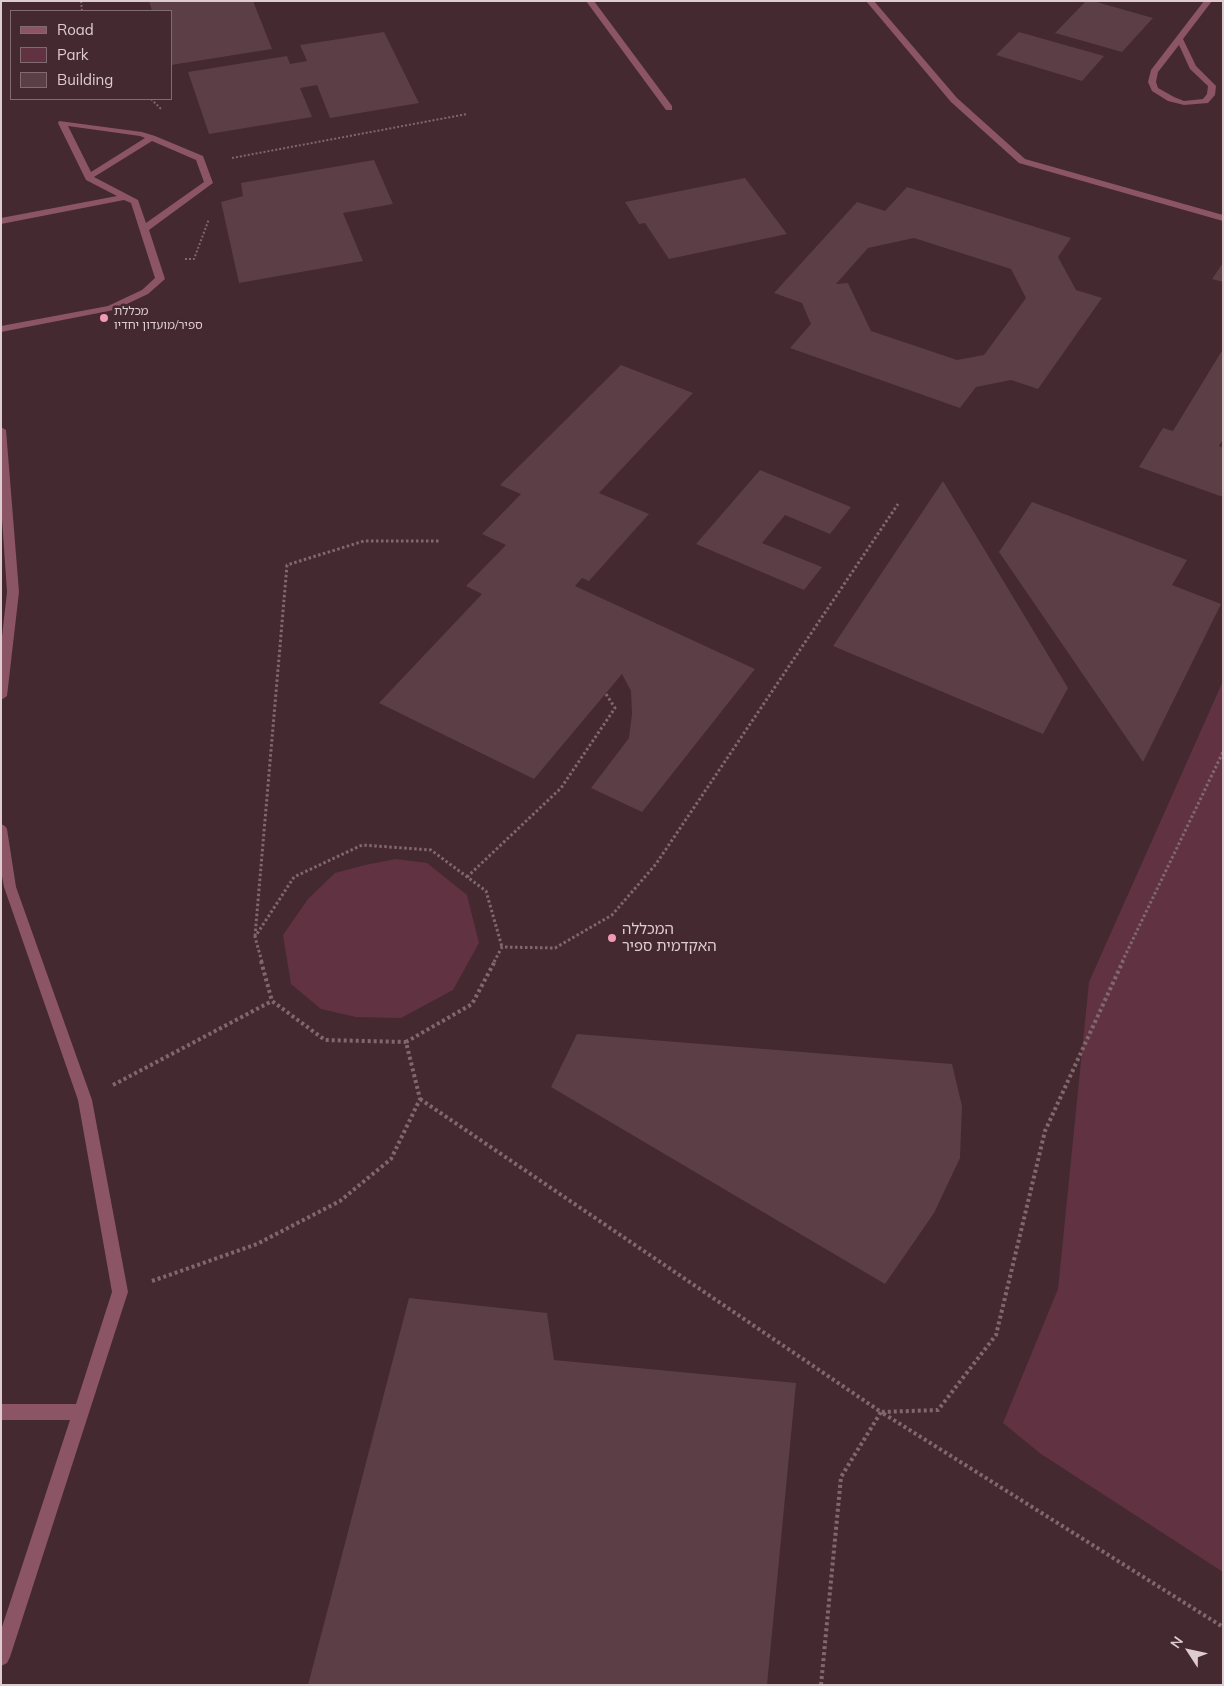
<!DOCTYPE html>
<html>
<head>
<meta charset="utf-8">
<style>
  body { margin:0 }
  #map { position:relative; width:1224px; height:1686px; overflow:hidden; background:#442931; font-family:Mulish,sans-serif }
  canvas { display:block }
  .frame { position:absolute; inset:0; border:2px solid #deccd1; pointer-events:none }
  .legend { position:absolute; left:10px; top:10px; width:162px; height:90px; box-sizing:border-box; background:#442931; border:1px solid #826a71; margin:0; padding:6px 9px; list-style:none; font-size:15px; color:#deccd1 }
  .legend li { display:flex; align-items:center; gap:10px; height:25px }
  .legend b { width:25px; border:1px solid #826a71 }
  .north { position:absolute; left:1164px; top:1626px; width:50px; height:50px; -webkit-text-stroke:4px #442931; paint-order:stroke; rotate:305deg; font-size:14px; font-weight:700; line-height:20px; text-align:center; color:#deccd1 }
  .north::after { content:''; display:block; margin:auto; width:18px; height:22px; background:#deccd1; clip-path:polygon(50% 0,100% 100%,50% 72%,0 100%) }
</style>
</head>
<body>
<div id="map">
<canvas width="1224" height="1686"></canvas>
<div class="frame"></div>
<ul class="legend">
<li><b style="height:6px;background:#8b5566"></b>Road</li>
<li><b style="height:14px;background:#613242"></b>Park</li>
<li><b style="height:14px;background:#5b3e46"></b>Building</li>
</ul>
<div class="north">N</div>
</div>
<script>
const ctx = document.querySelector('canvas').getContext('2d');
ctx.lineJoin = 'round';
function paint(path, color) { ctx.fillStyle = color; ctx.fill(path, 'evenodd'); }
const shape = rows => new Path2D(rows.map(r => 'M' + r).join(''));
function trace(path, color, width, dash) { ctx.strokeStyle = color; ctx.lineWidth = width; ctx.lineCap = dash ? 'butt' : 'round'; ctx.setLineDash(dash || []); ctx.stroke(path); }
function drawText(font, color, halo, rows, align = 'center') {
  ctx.font = font + ' Mulish,"Noto Sans Hebrew",sans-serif'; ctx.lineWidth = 5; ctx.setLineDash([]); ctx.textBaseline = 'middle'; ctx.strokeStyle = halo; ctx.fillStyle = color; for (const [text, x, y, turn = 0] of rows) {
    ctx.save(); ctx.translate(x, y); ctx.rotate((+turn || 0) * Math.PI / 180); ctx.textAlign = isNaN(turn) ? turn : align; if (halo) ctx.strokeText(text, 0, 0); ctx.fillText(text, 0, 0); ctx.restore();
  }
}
paint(shape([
  [1223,681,1223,1572,1041,1454,1003,1423,1058,1289,1089,982],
  [396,859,427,863,467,895,479,943,453,990,401,1018,356,1017,321,1009,291,984,283,935,308,899,335,873,365,865]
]), '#613242');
paint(shape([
  [149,1,253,1,272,49,171,65,171,11,152,11],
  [1086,1,1093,1,1153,18,1122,52,1055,33],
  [384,32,419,103,330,118,317,85,300,88,312,117,209,134,188,72,287,56,290,64,307,61,300,45],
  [1019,32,1104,56,1082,81,996,55],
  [374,160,393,204,343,213,363,261,239,283,221,202,243,196,241,183],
  [745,178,787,234,669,259,645,223,639,224,625,202],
  [907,187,1071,238,1058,257,1076,290,1102,298,1038,389,1011,380,976,387,960,408,790,348,811,324,802,303,774,293,857,202,885,211],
  [914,238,1011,269,1026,298,984,355,957,360,871,331,848,283,836,284,868,248],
  [1223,263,1223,282,1212,279],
  [1223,349,1223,439,1219,446,1223,448,1223,497,1139,467,1163,428,1173,431],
  [621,365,693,393,599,493,649,514,589,581,582,578,575,586,755,669,642,812,591,788,629,738,632,714,631,691,622,674,534,779,379,703,482,594,466,586,506,545,482,534,521,494,500,485],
  [760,470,851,507,830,534,785,515,762,543,822,567,804,590,696,544],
  [943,481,1068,688,1043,734,833,646],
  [1032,502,1187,560,1172,585,1221,604,1143,762,999,552],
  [577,1034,952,1064,962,1106,960,1158,934,1213,885,1284,551,1087],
  [409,1298,547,1313,554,1360,796,1383,767,1685,308,1685]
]), '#5b3e46');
trace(shape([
  [81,1,82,11],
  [151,99,162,110],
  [232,158,467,114],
  [185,259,194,259,209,219]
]), '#80686f', 2, [2, 2]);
trace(shape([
  [467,877,561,788,615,708,606,694],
  [255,936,287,565,364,541,441,541],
  [262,962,255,937,294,877,362,845,431,850,486,891,502,947],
  [494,962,502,947,555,948,612,915,656,864,898,504],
  [1122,962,1223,752]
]), '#80686f', 3, [2.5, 2.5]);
trace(shape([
  [261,961,272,1001,325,1040,406,1042],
  [113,1085,272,1001],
  [420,1099,881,1412,938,1410,996,1335,1045,1131,1123,961],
  [152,1281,257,1244,340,1201,391,1159,420,1099,406,1042,472,1004,495,961],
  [821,1685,841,1477,881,1412,1223,1627]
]), '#80686f', 4, [3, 3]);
paint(shape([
  [586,1,594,1,672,106,672,110,666,110,586,1],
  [1204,1,1212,1,1183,39,1196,66,1216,86,1215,95,1208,103,1184,105,1168,101,1152,91,1148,82,1151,70,1204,1],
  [1179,45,1190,69,1208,86,1207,94,1203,99,1184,101,1174,97,1158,88,1156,82,1158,72,1179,45],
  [59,121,142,132,155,136,203,156,213,183,149,230,165,279,148,294,114,310,1,332,1,326,108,306,142,290,155,278,131,203,124,200,1,224,1,218,117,196,86,180,58,123,59,121],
  [68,126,140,136,145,138,91,172,68,126],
  [152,141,196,160,204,182,146,223,138,200,94,177,152,141],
  [1,427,6,430,19,592,7,696,1,700,1,645,7,592,1,504,1,427],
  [1,824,5,826,7,829,16,887,92,1100,128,1292,10,1657,7,1663,1,1666,1,1630,70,1420,1,1420,1,1404,76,1404,112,1292,78,1100,4,887,1,871,1,824]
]), '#8b5566');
paint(shape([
  [866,1,874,1,957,98,1025,159,1223,215,1223,221,1019,163,951,102,866,1]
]), '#8b5566');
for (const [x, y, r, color] of [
  [104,318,5,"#f09ab5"],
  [612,938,5,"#f09ab5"]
]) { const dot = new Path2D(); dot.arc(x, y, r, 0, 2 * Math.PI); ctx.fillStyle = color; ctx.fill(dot); trace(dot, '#442931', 2); }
drawText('12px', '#deccd1', '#442931', [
  ["מכללת",114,311],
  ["ספיר/מועדון יחדיו",114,325]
], 'left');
drawText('15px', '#deccd1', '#442931', [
  ["המכללה",622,929],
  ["האקדמית ספיר",622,946]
], 'left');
</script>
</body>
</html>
